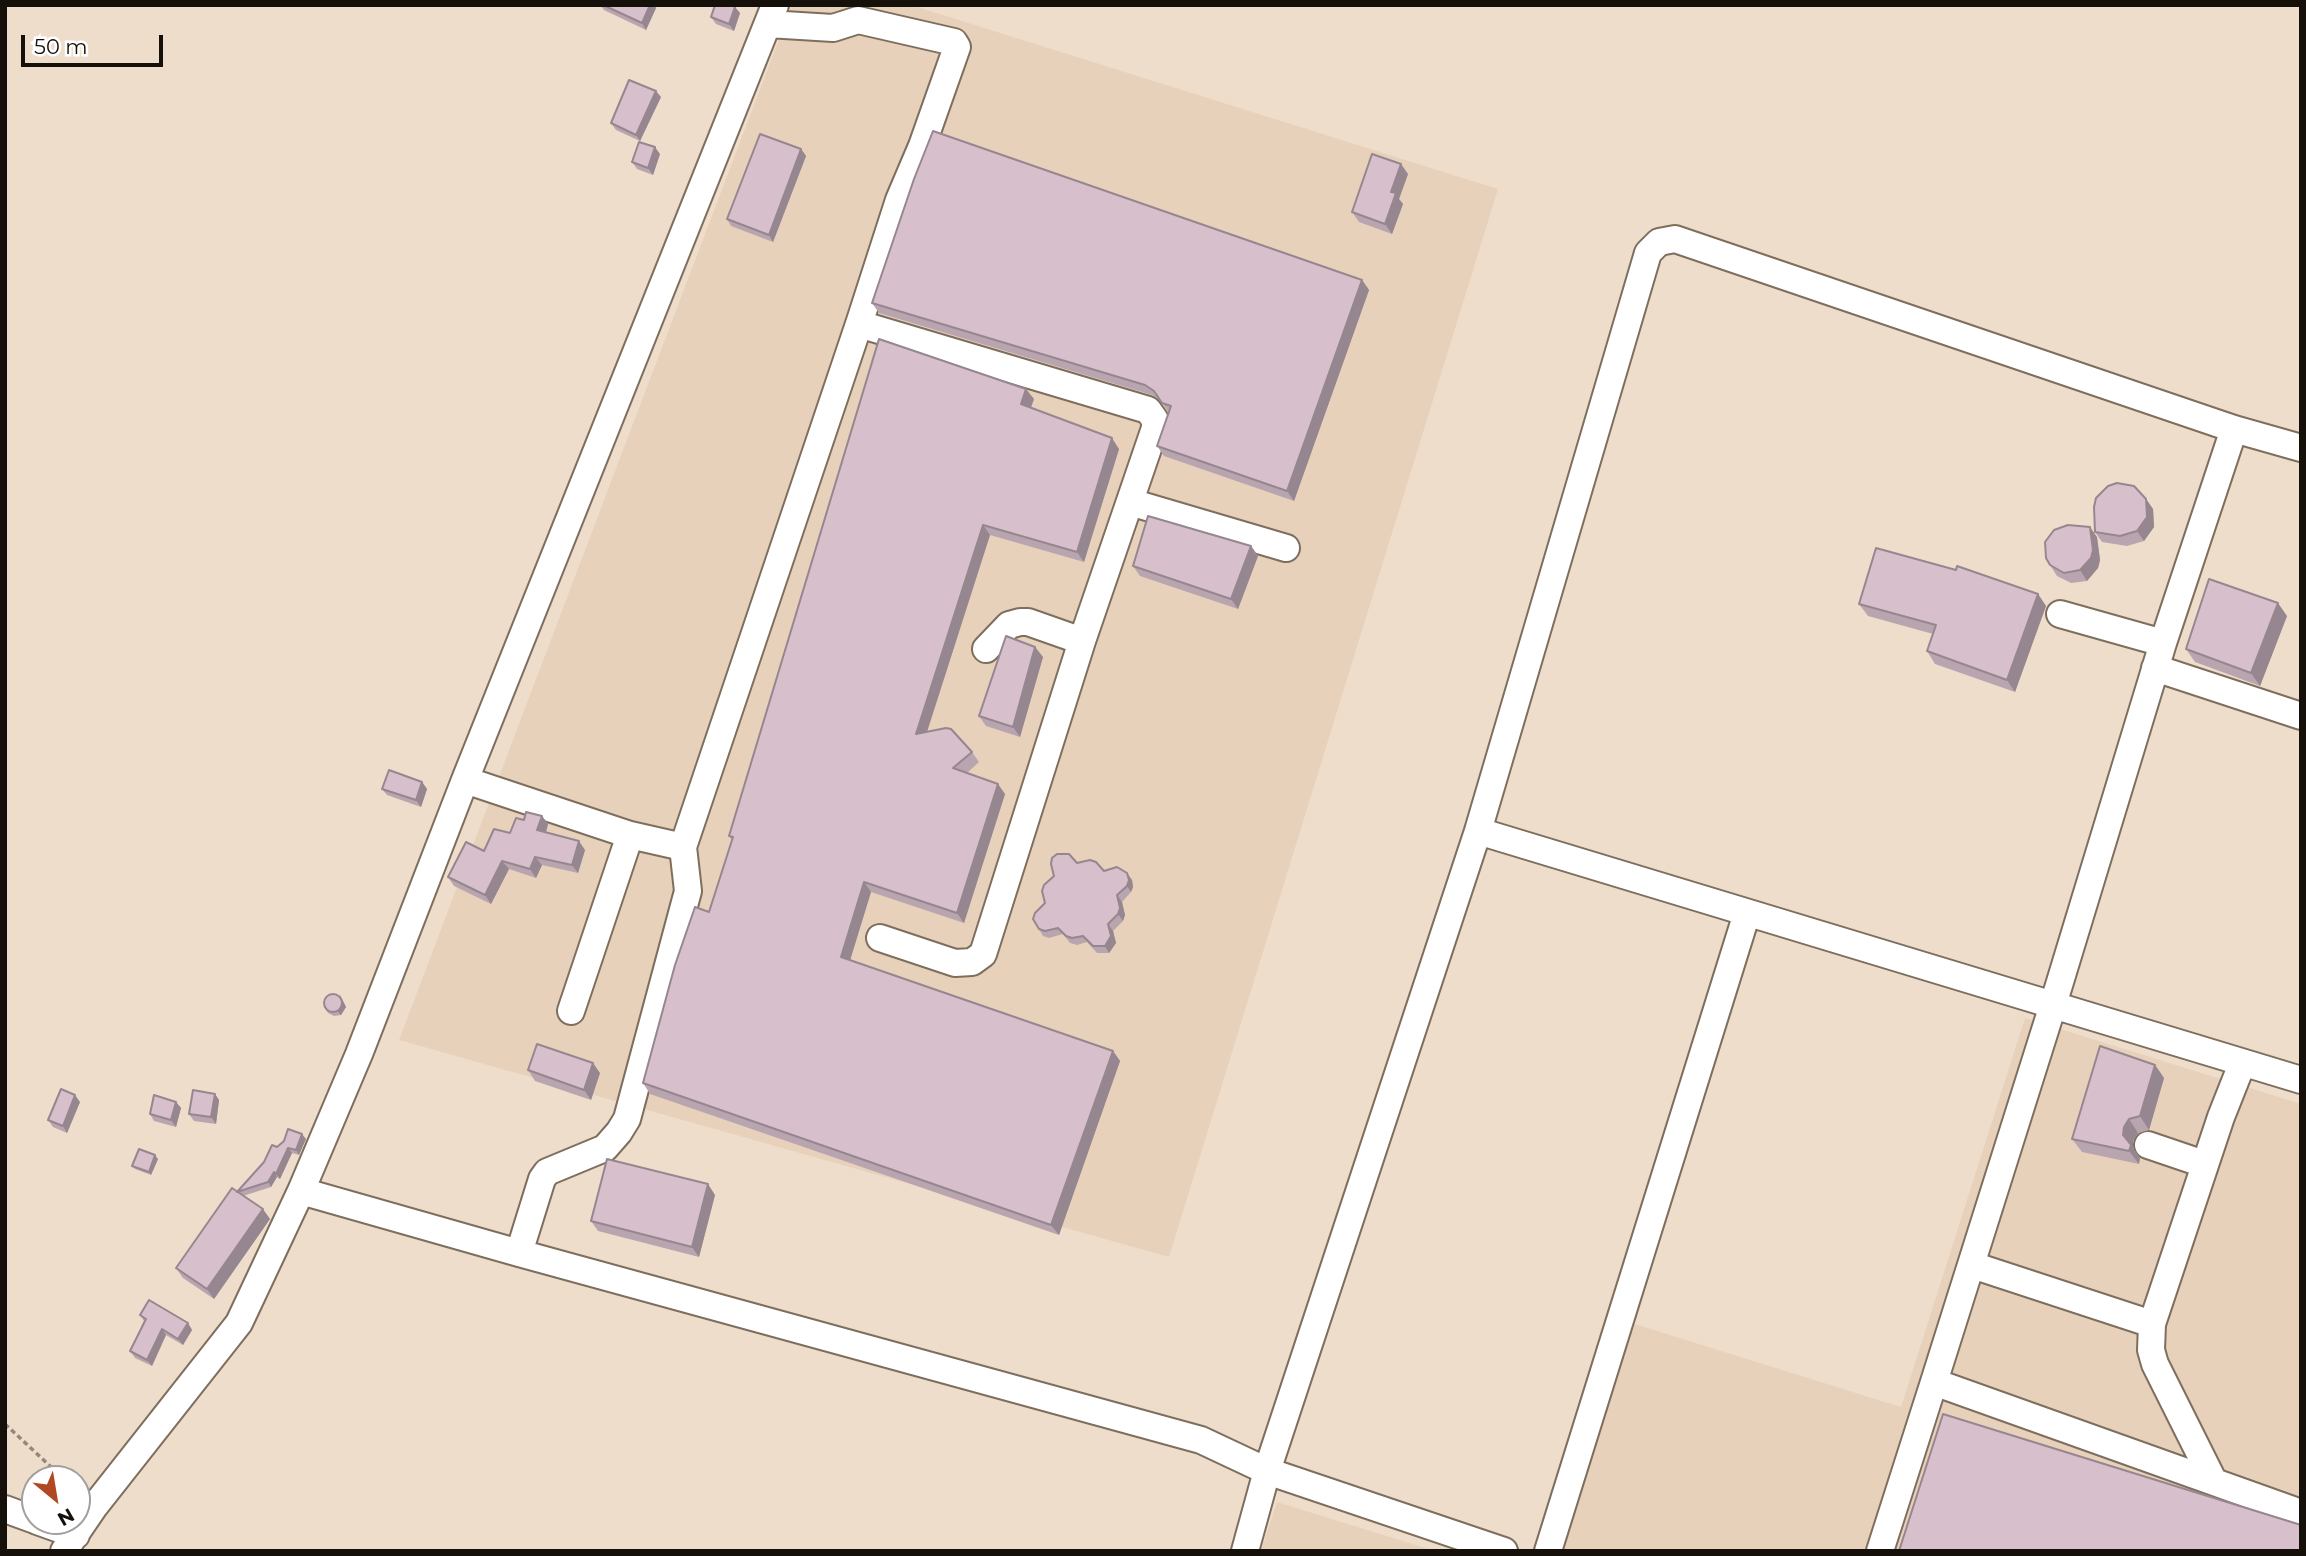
<!DOCTYPE html>
<html>
<head>
<meta charset="utf-8">
<style>
  body { margin:0 }
  #map { position:relative; width:2306px; height:1556px; overflow:hidden; background:#efddcb; font-family:Montserrat,sans-serif }
  canvas { display:block }
  .frame { position:absolute; inset:0; border:7px solid #16100a; pointer-events:none }
  .north { position:absolute; left:21px; top:1465px; width:70px; height:70px; box-sizing:border-box; background:#fff; border:2px solid #a29f9d; border-radius:50%; rotate:150deg; font-size:19px; font-weight:700; line-height:28px; text-align:center; color:#16100a }
  .north::after { content:''; display:block; margin:auto; width:24px; height:32px; background:#af4823; clip-path:polygon(50% 0,100% 100%,50% 72%,0 100%) }
  .scale { position:absolute; left:21px; top:35px; width:142px; height:32px; box-sizing:border-box; border:4px solid #16100a; border-top:0; padding-left:9px; font-size:21px; line-height:24px; white-space:nowrap; color:#16100a; -webkit-text-stroke:5px #fff; paint-order:stroke }
</style>
</head>
<body>
<div id="map">
<canvas width="2306" height="1556"></canvas>
<div class="frame"></div>
<div class="north">N</div>
<div class="scale">50 m</div>
</div>
<script>
const ctx = document.querySelector('canvas').getContext('2d');
ctx.lineJoin = 'round';
function paint(path, color) { ctx.fillStyle = color; ctx.fill(path, 'evenodd'); }
const shape = rows => new Path2D(rows.map(r => 'M' + r).join(''));
function trace(path, color, width, dash) { ctx.strokeStyle = color; ctx.lineWidth = width; ctx.lineCap = dash ? 'butt' : 'round'; ctx.setLineDash(dash || []); ctx.stroke(path); }
paint(shape([
  [792,5,911,5,1498,189,1169,1257,399,1040],
  [2025,1018,2301,1104,2301,1551,1534,1551,1609,1316,1901,1407],
  [1277,1502,1435,1551,1261,1551]
]), '#e8d1ba');
const minor = shape([
  [768,24,833,28,858,20,954,42,957,47,922,146,899,200,859,324],
  [1130,502,1286,548],
  [2060,614,2163,643],
  [986,649,1009,625,1020,622,1028,622,1082,641],
  [2155,668,2301,716],
  [465,780,630,835,683,847,859,324,1148,410,1155,420,1155,428,1082,641,983,954,972,962,955,963,880,938],
  [1478,831,2053,1005,2163,643,2234,429],
  [571,1011,630,835],
  [2148,1145,2204,1164],
  [301,1191,519,1253,1201,1440,1267,1471,1504,1551],
  [519,1253,542,1179,547,1172,605,1148,619,1132,627,1119,688,891,683,847],
  [1972,1265,2152,1324,2221,1117,2242,1064],
  [2152,1324,2151,1350,2155,1364,2214,1482],
  [1934,1382,2053,1005,2301,1080],
  [5,1509,35,1520],
  [37,1521,76,1535],
  [64,1551,94,1507,239,1323,301,1191,359,1054,465,780,775,5],
  [1245,1551,1267,1471,1478,831,1648,253,1659,242,1675,239,2234,429,2301,448],
  [1548,1551,1747,913],
  [1880,1551,1934,1382,2301,1513]
]);
trace(minor, '#7e6e5e', 30);
trace(shape([
  [5,1424,64,1479]
]), '#95887b', 3.5, [5, 3.5]);
trace(minor, '#fff', 26);
paint(shape([
  [600,5,654,5,656,8,646,30,604,10],
  [740,13,734,31,716,24,711,17],
  [661,97,640,141,616,130,611,123],
  [801,149,806,156,773,242,731,226,727,219],
  [660,154,653,175,637,169,632,162],
  [1408,174,1399,199,1403,204,1392,234,1359,222,1352,212],
  [1362,280,1369,290,1294,501,1164,456,1157,446,1169,413,1160,400,1152,395,879,313,872,303],
  [1034,399,1031,408,1119,449,1084,562,990,535,927,732,972,752,979,762,967,773,1005,794,964,923,871,892,850,960,1113,1051,1120,1061,1059,1235,650,1094,643,1083,709,912,732,840,729,836],
  [2146,499,2153,509,2154,527,2144,541,2127,546,2102,542,2095,532],
  [2097,537,2100,560,2098,568,2087,581,2071,583,2057,576,2050,565],
  [1251,546,1258,556,1238,609,1140,576,1133,566],
  [2038,594,2046,606,2015,692,1935,664,1927,651,1933,634,1868,616,1859,604],
  [2287,616,2260,686,2195,662,2186,649],
  [1035,647,1043,657,1020,737,986,726,979,716],
  [422,782,427,789,421,807,387,795,382,789],
  [542,816,548,824,546,833,585,850,578,873,542,865,536,878,509,869,491,904,454,886,448,877,510,833,524,820],
  [1077,863,1132,880,1133,887,1131,892,1122,902,1125,915,1123,921,1113,931,1116,943,1109,953,1097,953,1087,942,1077,945,1070,943,1063,934,1049,938,1043,936,1039,929,1045,903],
  [342,999,346,1007,341,1015,334,1016,328,1013,326,1010],
  [2155,1065,2164,1078,2149,1130,2138,1133,2133,1141,2133,1148,2140,1158,2139,1164,2082,1152,2072,1139],
  [528,1070,600,1073,591,1100,535,1081],
  [215,1094,219,1100,216,1124,194,1121,189,1114],
  [80,1102,67,1133,53,1127,48,1120],
  [176,1102,181,1108,176,1127,154,1121,150,1114],
  [306,1139,299,1155,292,1153,280,1179,277,1177,271,1187,243,1196,270,1219,214,1299,183,1278,176,1268,237,1192,277,1147],
  [158,1159,151,1175,135,1169,132,1166],
  [715,1195,699,1257,598,1231,591,1221],
  [140,1315,188,1323,192,1330,183,1345,166,1335,152,1366,135,1358,130,1351,144,1321]
]), '#b9a5af');
paint(shape([
  [650,5,654,5,656,8,646,30,642,23],
  [735,7,740,13,734,31,729,24],
  [656,91,661,97,640,141,636,135],
  [655,147,660,154,653,175,648,168],
  [801,149,806,156,773,242,769,235],
  [1401,164,1408,174,1399,199,1403,204,1392,234,1385,224,1391,192],
  [1362,280,1369,290,1294,501,1287,491],
  [1026,389,1034,399,1028,414,1021,404],
  [1112,438,1119,449,1084,562,1077,552],
  [2146,499,2153,509,2154,527,2144,541,2137,531],
  [983,525,990,535,923,744,916,734],
  [2090,527,2097,537,2100,560,2098,568,2087,581,2080,570],
  [1251,546,1258,556,1238,609,1231,599],
  [2038,594,2046,606,2015,692,2007,680],
  [2278,603,2287,616,2260,686,2251,673],
  [1035,647,1043,657,1020,737,1013,727],
  [422,782,427,789,421,807,416,800],
  [998,784,1005,794,964,923,957,913],
  [542,816,548,824,544,839,537,830],
  [579,841,585,850,578,873,572,865],
  [535,857,542,865,536,878,530,869],
  [502,861,509,869,491,904,485,895],
  [1127,873,1132,880,1133,887,1131,892,1127,886],
  [864,882,871,892,848,967,841,957],
  [1117,895,1122,902,1125,915,1123,921,1118,914],
  [1108,924,1113,931,1116,943,1109,953,1105,946],
  [340,995,346,1007,341,1015,338,1012],
  [1113,1051,1120,1061,1059,1235,1051,1225],
  [593,1063,600,1073,591,1100,584,1090],
  [2155,1065,2164,1078,2149,1130,2140,1116],
  [215,1094,219,1100,216,1124,211,1117],
  [75,1095,80,1102,67,1133,63,1126],
  [176,1102,181,1108,176,1127,171,1120],
  [2129,1119,2138,1133,2133,1141,2133,1148,2140,1158,2139,1164,2129,1151,2123,1135,2124,1127],
  [302,1134,306,1139,299,1155,296,1150],
  [288,1148,292,1153,280,1179,276,1174],
  [155,1155,158,1159,151,1175,149,1172],
  [274,1172,277,1177,271,1187,268,1182],
  [708,1184,715,1195,699,1257,692,1247],
  [263,1209,270,1219,214,1299,207,1289],
  [188,1323,192,1330,183,1345,178,1339],
  [162,1329,166,1335,152,1366,147,1360]
]), '#96868f');
const building = shape([
  [603,5,650,5,642,23,603,5],
  [715,5,732,5,735,7,729,24,711,17,715,5],
  [629,80,656,91,636,135,611,123,629,80],
  [933,131,1362,280,1287,491,1157,446,1171,406,1162,403,1154,391,1145,385,872,303,914,179,933,131],
  [760,134,801,149,769,235,727,219,760,134],
  [639,142,655,147,648,168,632,162,639,142],
  [1372,154,1401,164,1391,192,1396,193,1385,224,1352,212,1372,154],
  [879,339,1026,389,1021,404,1112,438,1077,552,983,525,916,734,946,728,951,729,972,752,953,768,998,784,957,913,864,882,841,957,1113,1051,1051,1225,643,1083,675,965,695,907,709,912,733,837,729,836,879,339],
  [2117,483,2134,486,2146,499,2147,517,2137,531,2120,536,2095,532,2094,507,2096,498,2108,486,2117,483],
  [1148,516,1251,546,1231,599,1133,566,1148,516],
  [2068,525,2090,527,2093,550,2091,558,2080,570,2064,573,2050,565,2046,558,2045,542,2054,530,2068,525],
  [1876,548,1956,570,1957,566,2038,594,2007,680,1927,651,1936,625,1859,604,1876,548],
  [2209,579,2278,603,2251,673,2186,649,2209,579],
  [1006,636,1035,647,1013,727,979,716,1006,636],
  [389,770,422,782,416,800,382,789,389,770],
  [526,812,542,816,537,830,579,841,572,865,535,857,530,869,502,861,485,895,448,877,466,842,484,851,494,829,510,833,516,818,524,820,526,812],
  [1057,854,1069,854,1077,863,1090,860,1096,862,1104,871,1117,867,1127,873,1129,880,1127,886,1117,895,1120,908,1118,914,1108,924,1111,936,1105,946,1093,946,1083,936,1072,938,1066,936,1058,928,1045,931,1039,929,1033,919,1035,913,1045,903,1042,891,1044,885,1054,876,1051,864,1052,858,1057,854],
  '324 1003a9 9 0 1 1 18 0a9 9 0 1 1-18 0Z',
  [537,1044,593,1063,584,1090,528,1070,537,1044],
  [2100,1046,2155,1065,2140,1116,2129,1119,2124,1127,2123,1135,2131,1145,2129,1151,2072,1139,2100,1046],
  [61,1089,75,1095,63,1126,48,1120,61,1089],
  [193,1090,215,1094,211,1117,189,1114,193,1090],
  [154,1095,176,1102,171,1120,150,1114,154,1095],
  [288,1129,302,1134,296,1150,288,1148,276,1174,274,1172,268,1182,237,1192,264,1162,272,1145,277,1147,284,1141,288,1129],
  [139,1149,155,1155,149,1172,132,1166,139,1149],
  [607,1159,708,1184,692,1247,591,1221,607,1159],
  [232,1188,263,1209,207,1289,176,1268,232,1188],
  [149,1300,188,1323,178,1339,162,1329,147,1360,130,1351,146,1319,140,1315,149,1300],
  [1943,1414,2301,1525,2301,1551,1899,1551,1943,1414]
]);
paint(building, '#d7c0cc');
trace(building, '#96868f', 2);
</script>
</body>
</html>
